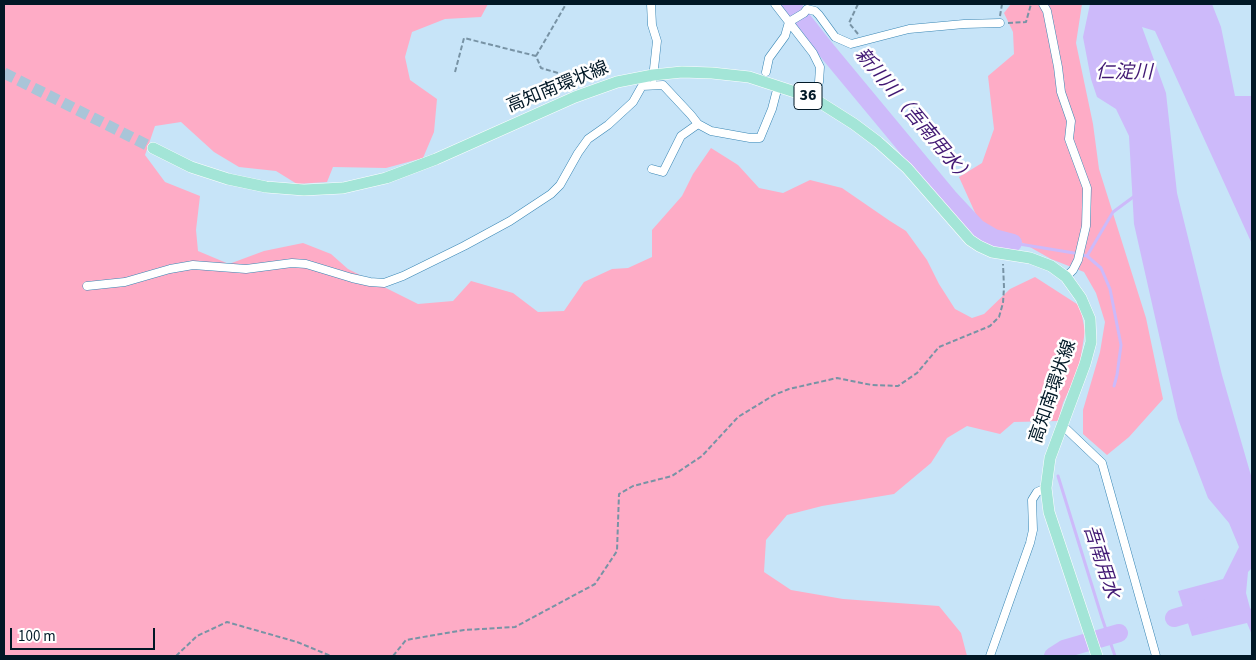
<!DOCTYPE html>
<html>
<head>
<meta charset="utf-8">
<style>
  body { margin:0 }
  #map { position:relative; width:1256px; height:660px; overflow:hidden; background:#c7e4f8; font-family:"Source Sans 3",sans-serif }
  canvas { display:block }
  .frame { position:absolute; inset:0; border:5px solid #011826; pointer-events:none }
  .scale { position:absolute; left:10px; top:628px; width:145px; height:22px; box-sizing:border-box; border:2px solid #011826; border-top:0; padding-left:6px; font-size:15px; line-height:18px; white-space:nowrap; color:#011826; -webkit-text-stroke:4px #fff; paint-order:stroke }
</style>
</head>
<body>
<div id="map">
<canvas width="1256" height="660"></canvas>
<div class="frame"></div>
<div class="scale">100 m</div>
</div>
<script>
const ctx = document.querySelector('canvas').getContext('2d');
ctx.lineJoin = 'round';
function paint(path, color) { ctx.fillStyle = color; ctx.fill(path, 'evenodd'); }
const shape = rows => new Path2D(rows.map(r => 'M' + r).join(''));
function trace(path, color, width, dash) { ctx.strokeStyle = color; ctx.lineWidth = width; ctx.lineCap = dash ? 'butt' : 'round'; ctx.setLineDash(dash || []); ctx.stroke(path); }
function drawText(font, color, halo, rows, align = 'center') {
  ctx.font = font + ' "Source Sans 3","Noto Sans JP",sans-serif'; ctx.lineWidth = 5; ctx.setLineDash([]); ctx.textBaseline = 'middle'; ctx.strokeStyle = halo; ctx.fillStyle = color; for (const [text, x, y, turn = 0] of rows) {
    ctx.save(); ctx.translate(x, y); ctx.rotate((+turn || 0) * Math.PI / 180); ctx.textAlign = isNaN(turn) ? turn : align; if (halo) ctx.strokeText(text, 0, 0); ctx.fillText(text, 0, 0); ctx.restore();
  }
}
paint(shape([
  [4,4,488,4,481,17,445,19,412,32,405,57,410,80,437,99,434,132,423,158,386,168,333,167,327,182,297,184,276,171,239,167,214,152,181,122,155,126,145,155,165,182,200,196,196,230,198,251,229,264,264,251,303,243,331,254,348,269,418,304,453,301,471,281,513,293,538,312,564,311,584,282,612,269,628,268,652,257,652,230,682,196,693,174,711,148,738,165,759,188,783,193,810,180,842,188,890,221,906,231,927,260,939,284,955,309,972,318,984,314,1010,289,1035,277,1080,306,1085,331,1079,368,1063,403,1058,421,1014,422,1000,434,967,426,947,438,931,463,894,494,822,506,787,515,766,540,764,572,791,590,843,599,939,606,961,633,967,656,4,656],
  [1011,4,1082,4,1076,43,1093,124,1099,169,1146,318,1163,399,1129,437,1107,455,1083,434,1083,410,1100,352,1105,322,1096,293,1084,272,1051,259,1021,242,999,234,977,217,959,177,982,163,994,129,988,76,1014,54,1013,32,1004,13]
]), '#feacc6');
paint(shape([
  [1090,4,1212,4,1221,27,1235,96,1252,96,1252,244,1155,31,1142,27,1166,93,1177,193,1222,375,1252,479,1252,568,1248,572,1246,593,1250,608,1252,610,1252,635,1247,623,1192,636,1178,591,1223,579,1239,547,1229,523,1208,498,1178,419,1134,224,1129,136,1116,109,1097,97,1091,79,1083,37]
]), '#cdbafa');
trace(shape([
  [1013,243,1074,253],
  [1082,255,1087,256,1101,268,1110,289,1121,345,1117,375,1114,386],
  [1087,256,1113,212,1136,195],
  [1058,476,1102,618,1115,656]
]), '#cdbafa', 3);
trace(shape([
  [790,4,828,52,950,199,977,228,994,238,1013,243],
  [1174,618,1208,608],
  [1053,656,1064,649,1119,633]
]), '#cdbafa', 18);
trace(shape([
  [4,73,153,148]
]), '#a9c5d8', 11, [11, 5.5]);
const street = shape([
  [651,4,652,25,657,41,653,78],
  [775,4,813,53,820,67,819,82,813,98],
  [1043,4,1047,11,1058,67,1061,92,1071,121,1069,139,1087,188,1086,226,1078,260,1073,270,1066,277],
  [766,72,769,58,785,36,789,22,804,13,807,9,815,11,819,15,835,37,851,44,909,29,964,24,1000,23],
  [652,169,663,172,681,136,698,124],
  [87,286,125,282,170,269,193,265,246,269,292,263,306,264,352,278,370,282,384,283,403,276,464,246,510,221,551,194,560,185,578,153,588,139,608,125,633,102,642,86,663,85,691,115,698,124,711,131,750,138,760,138,772,109,778,86],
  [1062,425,1102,463,1156,656],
  [990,656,1030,543,1033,530,1032,500,1037,492,1046,488]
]);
const primary = shape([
  [153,148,191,167,228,179,266,187,304,190,343,188,386,178,436,159,575,97,617,82,653,75,682,72,712,73,749,77,798,93,813,98,854,124,878,142,907,168,970,240,979,246,992,252,1030,258,1051,266,1066,277,1081,298,1090,319,1091,342,1085,364,1050,458,1046,488,1049,512,1097,656]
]);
trace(street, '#3986b4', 9);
trace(primary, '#fff', 12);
trace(shape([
  [1000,16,1002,4],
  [1008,23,1026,22,1031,4],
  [858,34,849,23,858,4],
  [536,56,566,4],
  [455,72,464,38,536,56,541,68,585,81,590,80],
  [176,656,197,636,227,622,297,642,331,656],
  [393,656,406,640,464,630,515,627,595,584,617,551,619,494,633,486,672,476,702,456,738,417,774,395,789,389,837,378,872,385,898,386,917,373,939,347,990,326,999,317,1003,303,1004,287,1003,264]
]), '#7893a5', 2, [5, 2.5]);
trace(street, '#fff', 8);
trace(primary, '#a3e5d7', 11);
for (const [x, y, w] of [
  [808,96,28]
]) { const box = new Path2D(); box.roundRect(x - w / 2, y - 13.5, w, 27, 4); ctx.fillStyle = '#fff'; ctx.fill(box); trace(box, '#011826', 1); }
drawText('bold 16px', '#011826', null, [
  ["36",808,96]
]);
drawText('18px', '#011826', '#fff', [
  ["高知南環状線",558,88,-22],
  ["高知南環状線",1054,392,-71]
]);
drawText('italic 19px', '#421974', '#fff', [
  ["仁淀川",1124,74],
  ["新川川（吾南用水）",913,117,50],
  ["吾南用水",1100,562,72]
]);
</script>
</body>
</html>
